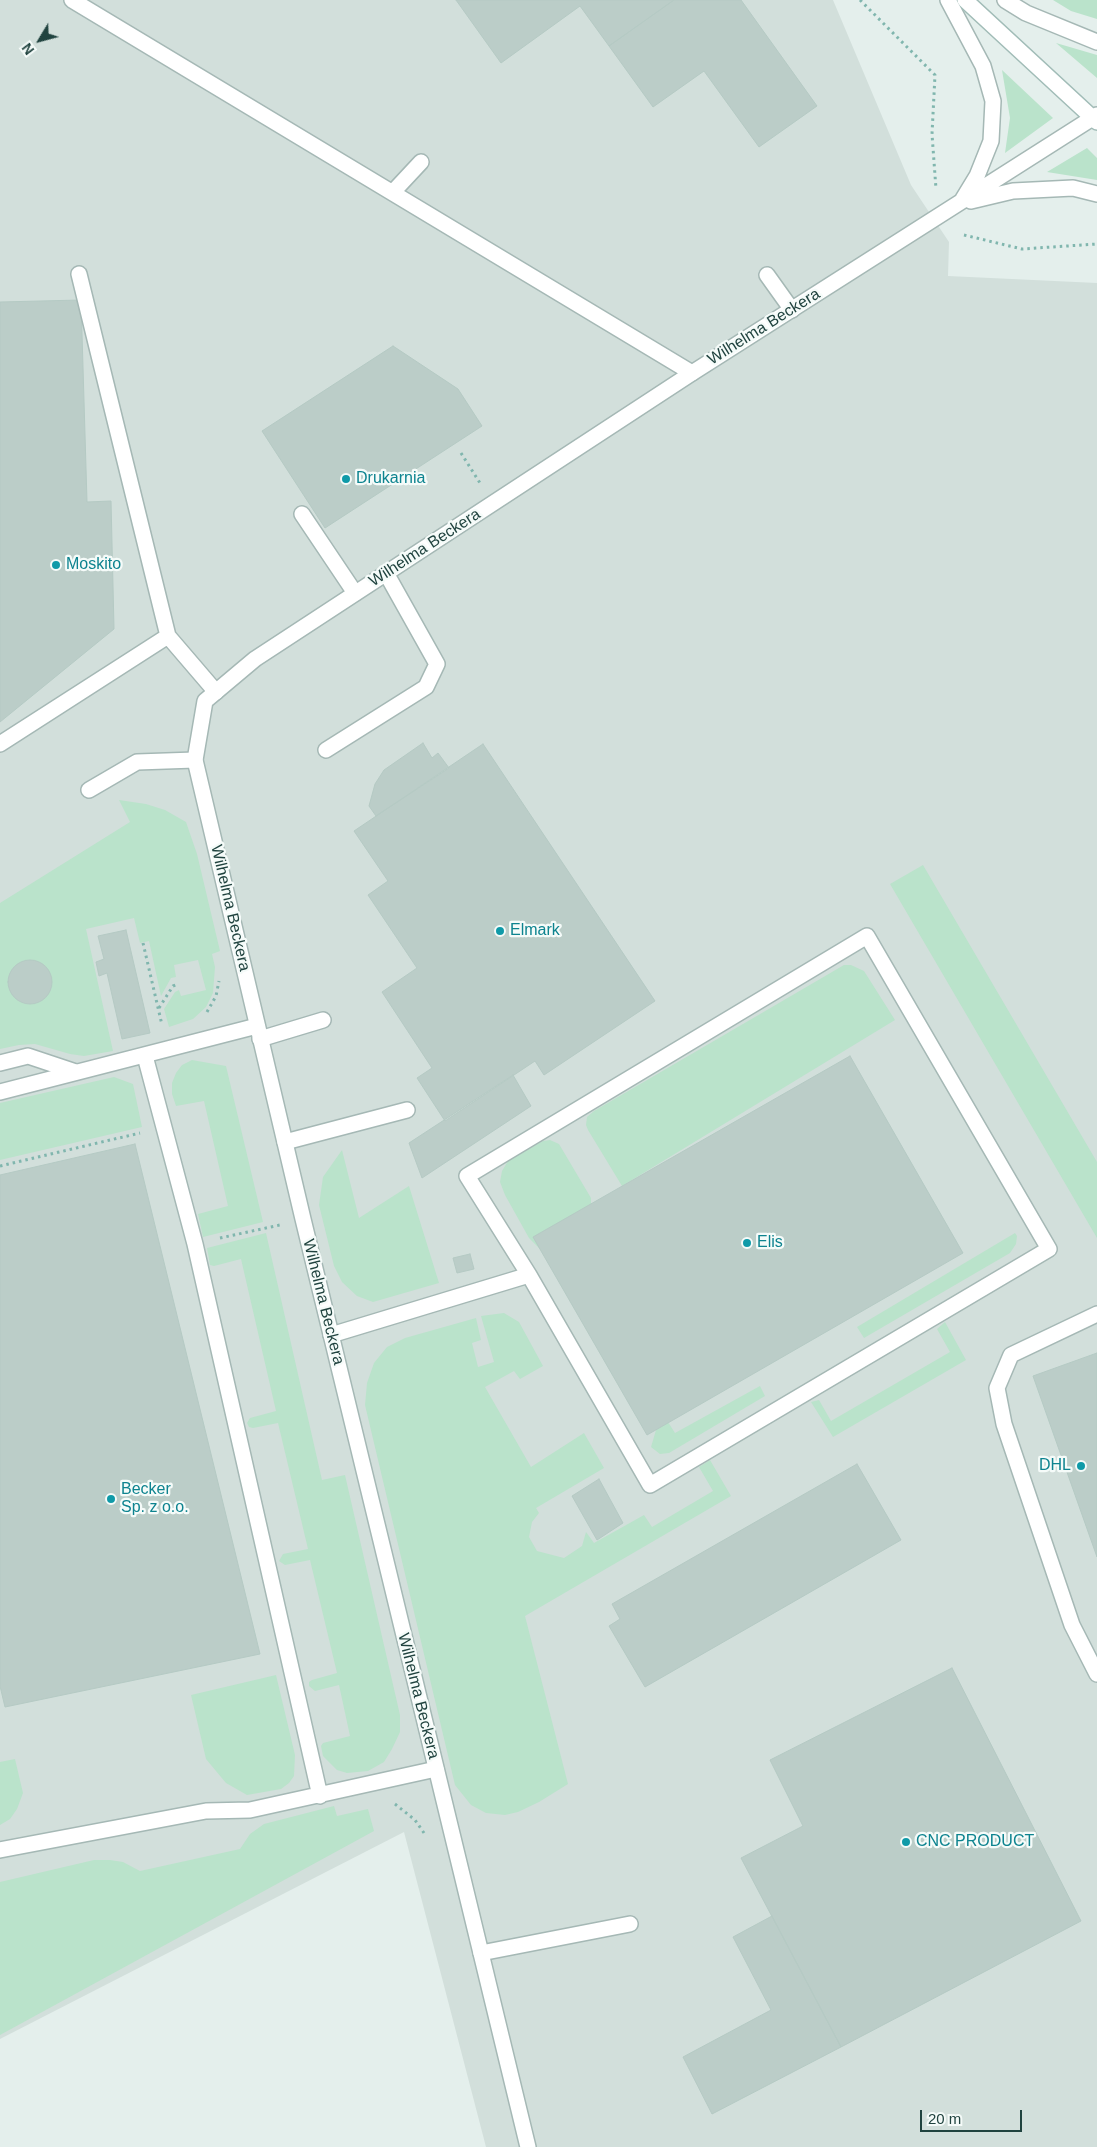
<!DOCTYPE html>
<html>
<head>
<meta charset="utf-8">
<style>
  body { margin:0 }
  #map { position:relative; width:1097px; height:2147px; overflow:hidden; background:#e4efec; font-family:Arial,sans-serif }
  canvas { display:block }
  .north { position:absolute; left:15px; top:15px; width:50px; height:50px; -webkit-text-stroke:4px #f5fbf9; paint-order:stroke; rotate:233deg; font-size:14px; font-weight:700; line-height:20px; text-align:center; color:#20433f }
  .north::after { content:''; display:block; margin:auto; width:18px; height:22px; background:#20433f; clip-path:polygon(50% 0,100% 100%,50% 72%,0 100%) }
  .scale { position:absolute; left:920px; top:2110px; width:102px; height:22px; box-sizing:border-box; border:2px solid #20433f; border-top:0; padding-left:6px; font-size:15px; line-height:18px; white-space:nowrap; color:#20433f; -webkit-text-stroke:4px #f5fbf9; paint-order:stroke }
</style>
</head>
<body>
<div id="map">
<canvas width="1097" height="2147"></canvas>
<div class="north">N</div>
<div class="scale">20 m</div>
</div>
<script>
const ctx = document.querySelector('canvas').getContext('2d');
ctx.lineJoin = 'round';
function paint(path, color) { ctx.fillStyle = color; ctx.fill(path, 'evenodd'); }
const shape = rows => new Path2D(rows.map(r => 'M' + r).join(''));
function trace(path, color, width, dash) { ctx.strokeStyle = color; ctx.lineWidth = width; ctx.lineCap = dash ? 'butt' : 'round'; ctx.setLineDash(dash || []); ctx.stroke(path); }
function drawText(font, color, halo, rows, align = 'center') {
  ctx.font = font + ' Arial,sans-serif'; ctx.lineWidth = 4.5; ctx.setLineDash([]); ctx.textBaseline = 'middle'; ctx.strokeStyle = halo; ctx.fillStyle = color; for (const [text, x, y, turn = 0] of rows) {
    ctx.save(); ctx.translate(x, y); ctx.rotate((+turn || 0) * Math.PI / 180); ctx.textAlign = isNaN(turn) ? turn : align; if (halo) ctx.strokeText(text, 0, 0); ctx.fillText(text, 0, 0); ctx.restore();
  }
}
paint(shape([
  [0,0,833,0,911,185,949,242,948,276,1097,283,1097,2147,486,2147,404,1832,0,2039]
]), '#d2dfdb');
paint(shape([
  [1053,0,1097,0,1097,19,1071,11],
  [1056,43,1097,55,1097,78],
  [1002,70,1053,118,1005,153,1010,118],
  [1087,148,1097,158,1097,180,1047,172],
  [119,800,146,804,165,810,186,822,197,854,220,951,212,954,215,967,213,993,206,1007,193,1019,169,1027,164,1009,175,992,179,990,181,996,206,990,198,960,174,965,176,977,171,978,161,996,149,941,140,943,134,918,86,929,113,1051,84,1056,70,1054,35,1044,19,1045,0,1049,0,903,130,822],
  [923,865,1097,1162,1097,1238,890,884],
  [844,965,851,965,864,971,895,1020,622,1186,588,1130,586,1125,587,1117,594,1111],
  [192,1060,226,1066,263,1222,203,1237,198,1214,228,1206,204,1101,176,1106,172,1094,172,1083,176,1073,182,1065],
  [114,1077,133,1084,142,1127,0,1160,0,1103],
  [550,1140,559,1144,591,1198,591,1204,541,1250,529,1238,505,1195,500,1182,502,1171,508,1161,543,1141],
  [342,1150,359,1218,409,1186,439,1283,373,1302,357,1296,342,1282,334,1266,319,1205,323,1177],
  [266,1233,322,1480,345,1475,400,1715,400,1732,392,1749,384,1762,368,1771,347,1773,337,1770,323,1756,321,1746,323,1743,350,1736,339,1685,315,1691,309,1686,309,1682,312,1680,337,1673,310,1560,285,1565,279,1561,283,1554,308,1549,278,1423,253,1428,249,1427,247,1423,250,1418,276,1411,241,1259,214,1266,210,1265,207,1248],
  [1015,1233,1017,1236,1016,1244,1010,1253,864,1338,857,1327],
  [504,1313,519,1322,543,1366,520,1379,514,1371,485,1387,531,1467,584,1433,604,1468,536,1508,539,1513,532,1522,529,1537,537,1551,564,1558,582,1546,586,1532,594,1543,644,1515,652,1527,713,1491,699,1467,710,1460,731,1496,525,1616,568,1784,539,1802,518,1812,505,1815,486,1813,471,1805,455,1785,365,1405,367,1383,374,1363,387,1347,405,1338,476,1318,481,1340,472,1343,478,1367,494,1362,481,1316],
  [945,1322,966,1360,833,1437,811,1402,819,1400,831,1421,950,1352,937,1329],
  [760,1386,765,1396,669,1453,660,1454,651,1447,656,1430,668,1422,675,1433],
  [276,1675,295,1755,294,1776,289,1783,281,1789,247,1795,226,1783,206,1759,191,1695],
  [15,1759,23,1793,17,1809,10,1819,0,1825,0,1762],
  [334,1806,337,1816,368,1809,374,1831,0,2035,0,1882,94,1860,110,1860,123,1862,140,1871,240,1849,250,1834,264,1824]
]), '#bae3cb');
const building = shape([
  [456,0,674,0,609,46,580,6,501,63,456,0],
  [674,0,741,0,817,106,759,147,704,71,653,107,609,46,674,0],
  [81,300,87,502,111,501,114,629,0,722,0,302,81,300],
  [393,346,458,389,482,426,325,528,262,431,393,346],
  [423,743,432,758,438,753,449,768,376,816,369,806,375,784,384,770,423,743],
  [483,744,655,1001,544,1075,535,1061,445,1121,417,1078,432,1068,382,992,417,968,368,895,388,881,354,831,483,744],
  [126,930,150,1033,122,1039,107,973,99,976,96,962,104,959,98,936,126,930],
  '8 982a22 22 0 1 1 44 0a22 22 0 1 1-44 0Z',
  [850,1056,963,1253,647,1435,533,1237,850,1056],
  [513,1075,531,1106,422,1178,409,1143,513,1075],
  [135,1144,260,1654,5,1707,0,1686,0,1175,135,1144],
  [470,1254,474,1269,457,1273,453,1258,470,1254],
  [1097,1353,1097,1557,1033,1376,1097,1353],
  [857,1464,901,1540,645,1687,609,1626,620,1619,612,1604,857,1464],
  [599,1479,623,1523,597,1540,572,1496,599,1479],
  [952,1668,1081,1921,841,2047,741,1858,803,1826,770,1760,952,1668],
  [772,1916,841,2047,712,2114,683,2057,771,2010,733,1937,772,1916]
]);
paint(building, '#bbcdc8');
trace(building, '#b5cac4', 1);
const service = shape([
  [72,0,692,373],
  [393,192,421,162],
  [79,274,168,636,216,692],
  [767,275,792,310],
  [302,514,355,593],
  [0,744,168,636],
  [326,750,426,687,437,664,386,573],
  [89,790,137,762,195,760],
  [260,1039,323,1020],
  [145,1056,195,1244,320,1796],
  [0,1063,28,1056,76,1072],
  [0,1092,257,1026],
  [285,1142,407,1110],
  [1097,1314,1011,1355,997,1388,1004,1424,1072,1625,1097,1674],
  [331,1335,529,1275,650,1485,1049,1249,867,936,467,1176,529,1275],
  [0,1850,206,1811,250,1810,436,1769],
  [481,1953,630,1924]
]);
const minor = shape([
  [948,0,983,66,993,101,991,141,977,176,963,199],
  [1005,0,1026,13,1097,42],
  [971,201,1013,191,1073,188,1097,194],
  [528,2147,303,1219,195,760,205,701,255,659,692,373,1097,115]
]);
const secondary = shape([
  [965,0,1097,122]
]);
trace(service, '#a5b8b5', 18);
trace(minor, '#a5b8b5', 18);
trace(secondary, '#a1bcb7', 18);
trace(shape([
  [860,0,935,75,932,134,936,189],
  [964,235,1022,249,1097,244],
  [461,453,480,483],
  [143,943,162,1025],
  [159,1008,173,986,178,984],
  [207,1012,216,996,219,981],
  [0,1166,140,1133],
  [220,1238,280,1225],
  [395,1804,415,1820,424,1833]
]), '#80b6ae', 3, [2.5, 4]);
trace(service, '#fff', 15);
trace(minor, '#fff', 15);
trace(secondary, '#fff', 15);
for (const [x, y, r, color] of [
  [346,479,5,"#0f9aa8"],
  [56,565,5,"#0f9aa8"],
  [500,931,5,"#0f9aa8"],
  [747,1243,5,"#0f9aa8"],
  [1081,1466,5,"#0f9aa8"],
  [111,1499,5,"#0f9aa8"],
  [906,1842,5,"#0f9aa8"]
]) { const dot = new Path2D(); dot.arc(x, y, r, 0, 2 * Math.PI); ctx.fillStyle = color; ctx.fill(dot); trace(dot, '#f5fbf9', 2); }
drawText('16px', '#20433f', '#f5fbf9', [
  ["Wilhelma Beckera",764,327,-32],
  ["Wilhelma Beckera",425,548,-33],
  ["Wilhelma Beckera",230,908,77],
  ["Wilhelma Beckera",323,1302,76],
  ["Wilhelma Beckera",418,1696,76]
]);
drawText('16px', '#0d838f', '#f5fbf9', [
  ["Drukarnia",356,479],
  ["Moskito",66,565],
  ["Elmark",510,931],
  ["Elis",757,1243],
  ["DHL",1071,1466,"right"],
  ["Becker",121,1490],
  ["Sp. z o.o.",121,1508],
  ["CNC PRODUCT",916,1842]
], 'left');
</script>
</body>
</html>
